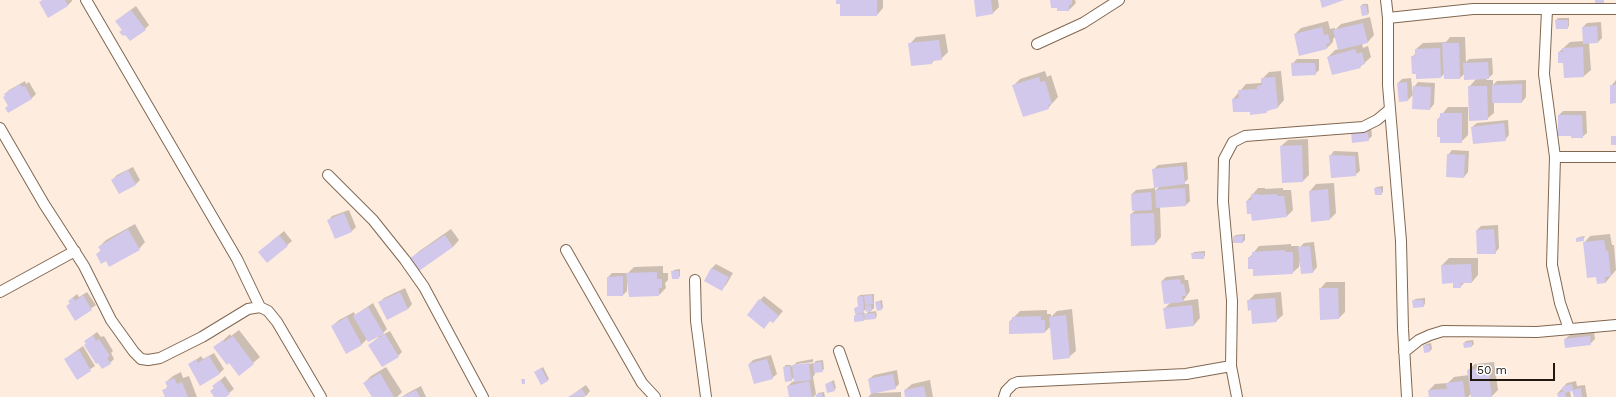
<!DOCTYPE html>
<html>
<head>
<meta charset="utf-8">
<style>
  body { margin:0 }
  #map { position:relative; width:1616px; height:397px; overflow:hidden; background:#feedde; font-family:"Work Sans",sans-serif }
  canvas { display:block }
  .scale { position:absolute; left:1470px; top:363px; width:85px; height:18px; box-sizing:border-box; border:2px solid #22180f; border-top:0; padding-left:5px; font-size:12px; line-height:14px; white-space:nowrap; color:#22180f; -webkit-text-stroke:3px #fff; paint-order:stroke }
</style>
</head>
<body>
<div id="map">
<canvas width="1616" height="397"></canvas>
<div class="scale">50 m</div>
</div>
<script>
const ctx = document.querySelector('canvas').getContext('2d');
ctx.lineJoin = 'round';
function paint(path, color) { ctx.fillStyle = color; ctx.fill(path, 'evenodd'); }
const shape = rows => new Path2D(rows.map(r => 'M' + r).join(''));
function trace(path, color, width, dash) { ctx.strokeStyle = color; ctx.lineWidth = width; ctx.lineCap = dash ? 'butt' : 'round'; ctx.setLineDash(dash || []); ctx.stroke(path); }
paint(shape([
  [43,0,72,0,72,1,68,5,48,16,40,2],
  [837,0,883,0,883,8,877,15,841,3],
  [975,0,998,0,999,7,993,13],
  [1051,0,1075,0,1076,3,1069,10,1058,10,1058,7],
  [1363,4,1368,4,1369,13,1368,14,1361,6],
  [136,6,149,25,145,29,123,30,121,17],
  [1370,17,1374,35,1368,42,1362,43,1363,48,1368,46,1371,57,1360,67,1328,57,1335,50,1339,49,1336,36,1333,39,1333,42,1327,48,1295,34,1301,28,1328,21,1330,29,1335,28,1335,30,1341,24],
  [1558,18,1569,18,1569,26,1567,28,1556,20],
  [1601,22,1602,38,1598,42,1589,43,1591,70,1584,76,1564,77,1564,62,1559,52,1570,42,1584,41,1583,27,1587,23],
  [945,34,948,52,941,59,935,59,932,63,910,44,916,37],
  [1450,37,1465,37,1466,62,1469,59,1492,58,1493,74,1486,80,1493,80,1493,85,1497,81,1526,80,1526,97,1522,102,1494,102,1494,113,1487,119,1468,107,1468,135,1461,142,1438,119,1448,107,1470,107,1469,87,1477,78,1465,73,1460,78,1445,73,1441,77,1412,57,1416,53,1416,49,1423,43,1446,42],
  [1297,59,1319,59,1319,70,1315,74,1292,64],
  [1045,71,1047,77,1051,75,1058,97,1048,108,1013,86,1020,79],
  [1281,71,1284,100,1278,107,1270,109,1266,112,1250,111,1233,99,1246,84,1261,83,1262,79,1269,72],
  [1411,78,1413,95,1408,100,1400,101,1398,83,1402,79],
  [1616,80,1616,102,1611,86],
  [25,81,26,84,29,82,36,94,32,98,8,112,6,108,9,105,5,94,9,90],
  [1418,82,1435,83,1434,104,1430,109,1414,87],
  [1563,111,1586,111,1587,133,1582,137,1559,115],
  [1508,120,1509,135,1505,140,1472,127,1477,123],
  [1371,126,1372,136,1368,140,1353,142],
  [1308,139,1309,175,1303,181,1281,146,1288,140],
  [1452,150,1469,151,1468,172,1464,177,1448,155],
  [1334,151,1358,152,1360,171,1355,175,1330,156],
  [1187,162,1188,179,1183,184,1189,184,1190,201,1186,205,1160,207,1161,237,1155,244,1131,214,1136,210,1132,194,1136,190,1155,188,1155,191,1160,186,1153,170,1158,165],
  [133,167,140,180,136,184,112,180,117,175],
  [1334,183,1336,213,1330,219,1310,191,1316,184],
  [1383,186,1383,192,1381,194,1375,188,1377,187],
  [1258,188,1265,188,1265,189,1283,188,1283,190,1291,190,1293,210,1286,217,1247,201],
  [349,210,356,227,352,231,328,221,332,216],
  [135,224,145,242,139,249,107,260,97,254,101,250,99,247,106,240],
  [1498,225,1499,248,1495,253,1477,230,1481,226],
  [451,229,459,240,453,247,412,258,418,252],
  [284,231,292,241,267,262,264,248],
  [1245,234,1245,240,1243,242,1234,236,1236,235],
  [1610,234,1612,245,1614,245,1616,270,1606,282,1597,276,1584,243,1590,236],
  [1585,236,1583,240,1577,239,1579,237],
  [1314,242,1317,267,1313,272,1302,273,1300,259,1299,267,1292,273,1254,268,1249,258,1259,246,1291,244,1291,246,1299,246,1299,248,1304,243],
  [1205,251,1205,256,1203,258,1192,254,1194,252],
  [1449,258,1478,258,1478,275,1472,282,1465,282,1460,287,1454,282,1442,265],
  [716,264,733,273,726,285,722,289,706,280,712,268],
  [663,266,663,273,668,273,668,280,665,283,666,288,659,295,630,296,628,281,627,281,627,291,623,295,608,277,612,273,627,273,627,274,634,267],
  [680,269,680,276,678,278,672,272,674,270],
  [1184,275,1185,280,1188,280,1190,291,1183,301,1198,299,1200,318,1194,325,1164,309,1171,302,1162,281,1166,277],
  [1326,282,1345,282,1345,312,1339,318,1320,289],
  [405,288,412,304,408,309,387,318,380,302,384,298],
  [87,292,96,305,76,319,67,306,70,303,69,301,77,294,79,297],
  [1281,292,1283,315,1276,321,1252,309,1248,301,1255,294],
  [874,294,874,308,870,312,876,311,877,316,875,318,866,318,864,320,855,316,858,312,855,308,859,306,858,297,860,295],
  [866,309,869,311,865,315,865,313,862,313],
  [764,296,783,311,777,318,760,300],
  [1425,298,1425,304,1423,306,1414,301,1415,299],
  [882,300,883,308,881,309,876,302],
  [373,303,387,329,380,336,390,331,402,352,398,356,369,345,379,337,378,336,367,339,361,345,332,326,339,320,354,312,355,315],
  [1072,309,1076,351,1069,357,1051,326,1045,332,1010,321,1020,311,1047,310,1047,314,1051,314,1051,317,1057,311],
  [239,330,260,357,253,363,230,362,215,348,230,334,231,336],
  [97,332,101,337,104,336,113,351,111,353,114,359,110,363,85,341],
  [1594,332,1595,339,1590,344,1565,339,1570,335],
  [1473,340,1474,344,1472,346,1464,343,1466,341],
  [1431,343,1432,349,1430,351,1424,346,1426,344],
  [83,346,95,366,77,378,65,359],
  [214,353,224,369,220,373,189,365,201,356,203,359],
  [771,355,777,374,772,378,749,364,753,360],
  [813,359,813,362,797,364,797,366,814,363,816,361,823,360,824,369,822,371,815,372,815,374,813,377,816,394,813,397,790,397,788,386,792,382,795,381,795,377,791,380,784,367,786,365,791,365,792,367,797,362],
  [1494,362,1498,390,1491,397,1472,397,1471,394,1468,397,1430,397,1429,390,1435,384,1448,383,1454,377,1469,375,1468,370,1475,364],
  [386,367,402,392,397,397,373,397,364,383,371,376],
  [543,367,549,379,547,381,535,372],
  [897,370,899,384,895,388,877,391,877,393,901,392,901,397,868,397,872,393,869,379,874,375],
  [181,372,183,378,189,376,197,397,166,397,164,391,168,386,166,382,173,376],
  [225,376,234,389,224,397,215,397,211,391,215,387,214,386],
  [834,380,836,388,834,390,826,384],
  [930,380,933,397,906,397,905,390,912,384],
  [1576,381,1577,386,1585,385,1587,397,1575,397,1573,390,1570,391,1571,397,1559,397,1558,393,1567,383],
  [586,385,590,391,586,396,583,397,569,397],
  [421,386,426,397,402,397,406,394],
  [824,392,825,397,817,397,818,393]
]), '#0003');
paint(shape([
  [43,0,65,0,68,6,48,18,39,2],
  [836,0,877,0,877,16,840,16,840,4,836,4],
  [974,0,991,0,993,14,976,17],
  [1050,0,1072,0,1072,4,1069,5,1069,11,1057,11,1057,8,1051,8],
  [1320,0,1344,0,1322,8],
  [1595,0,1604,0,1604,3,1595,3],
  [1366,5,1368,15,1362,16,1360,6],
  [131,10,146,30,130,41,125,35,123,36,119,32,122,30,115,21],
  [1555,20,1568,20,1568,29,1556,29],
  [1363,23,1368,43,1338,50,1333,30],
  [1597,26,1598,43,1583,44,1582,27],
  [1322,27,1324,35,1328,34,1330,43,1326,44,1327,49,1299,56,1294,34],
  [939,40,942,60,932,61,932,64,911,66,908,43],
  [1442,43,1459,43,1460,79,1444,79],
  [1583,47,1584,77,1564,78,1563,63,1558,63,1558,52,1563,52,1562,48],
  [1440,48,1441,78,1416,79,1416,74,1412,74,1411,56,1415,56,1415,49],
  [1355,49,1357,54,1362,52,1365,64,1360,66,1361,68,1332,75,1327,57],
  [1488,62,1489,79,1464,80,1463,63],
  [1291,63,1315,63,1316,75,1292,76],
  [1039,77,1040,82,1045,81,1052,104,1048,105,1049,109,1023,117,1012,85],
  [1275,77,1278,108,1267,111,1267,113,1250,115,1250,112,1233,112,1232,99,1239,98,1238,90,1257,89,1257,86,1262,85,1261,78],
  [1407,82,1408,101,1399,102,1397,83],
  [20,84,22,87,25,86,32,99,8,113,5,108,8,106,3,97,5,96,4,94],
  [1522,84,1522,103,1492,103,1492,85],
  [1610,85,1616,85,1616,103,1610,104],
  [1413,86,1431,87,1430,110,1412,109],
  [1468,86,1487,86,1488,120,1469,121],
  [1440,113,1462,113,1462,143,1440,143,1440,137,1437,137,1437,119,1440,118],
  [1558,115,1582,115,1583,138,1571,138,1571,136,1558,136],
  [1504,123,1506,141,1473,144,1471,127],
  [1367,130,1369,141,1352,143,1351,132],
  [1611,136,1616,136,1616,145,1611,145],
  [1302,145,1303,182,1282,183,1280,146],
  [1447,154,1465,155,1464,178,1446,177],
  [1329,155,1355,156,1356,176,1331,178],
  [1183,166,1185,184,1154,188,1152,169],
  [128,170,136,185,119,194,111,180],
  [1185,188,1186,206,1156,208,1155,190],
  [1374,188,1381,188,1382,195,1375,195],
  [1328,189,1330,220,1311,222,1309,191],
  [1151,192,1152,210,1132,211,1131,194],
  [1251,194,1259,194,1259,195,1277,194,1277,196,1284,196,1287,217,1252,221,1251,214,1247,214,1246,201,1251,200],
  [344,213,352,232,335,239,327,220],
  [1154,213,1155,245,1131,246,1130,214],
  [128,229,140,250,109,267,106,261,101,264,96,254,101,251,98,247],
  [1494,229,1496,254,1477,254,1476,230],
  [279,235,288,246,267,263,258,252],
  [445,235,453,247,419,271,410,258],
  [1233,236,1243,236,1243,243,1233,243],
  [1583,237,1584,241,1576,242,1576,238],
  [1604,240,1606,251,1608,251,1611,276,1605,277,1606,283,1597,284,1596,277,1587,278,1583,242],
  [1310,246,1313,273,1301,274,1298,247],
  [1285,250,1285,252,1293,252,1293,274,1253,276,1253,269,1248,269,1248,257,1252,257,1252,252],
  [1191,253,1204,253,1204,259,1192,259],
  [1471,264,1472,283,1461,283,1461,288,1453,288,1453,283,1442,284,1441,265],
  [711,268,729,277,722,291,704,281],
  [671,271,679,271,679,279,672,279],
  [657,272,657,279,662,279,662,288,659,288,659,296,629,297,626,273],
  [623,276,623,296,607,296,607,277],
  [1180,279,1181,284,1184,284,1186,296,1182,296,1183,302,1164,304,1161,281],
  [1319,288,1338,288,1339,319,1320,320],
  [400,292,408,309,387,320,378,302],
  [83,295,92,310,75,321,66,306,70,304,68,301,73,297,75,301],
  [872,295,873,304,865,305,864,296],
  [863,296,864,313,855,314,854,308,858,307,857,297],
  [1275,298,1277,322,1252,324,1251,310,1248,311,1247,300],
  [759,299,779,316,773,323,770,321,764,329,747,315],
  [1412,300,1423,300,1424,307,1413,308],
  [880,301,882,310,877,311,875,302],
  [871,305,872,311,866,312,865,306],
  [1192,305,1194,326,1166,329,1163,308],
  [368,307,384,334,368,342,353,316],
  [875,313,876,319,865,320,864,314],
  [863,314,864,321,854,322,854,315],
  [1066,315,1070,358,1053,360,1049,317],
  [1041,316,1041,320,1045,320,1045,333,1009,334,1009,321,1012,321,1012,317],
  [347,317,362,345,346,354,331,326],
  [385,334,399,357,382,367,368,345],
  [93,335,96,341,99,339,110,356,107,358,111,364,102,369,98,363,96,364,84,345,86,344,84,341],
  [233,336,254,364,239,376,229,363,227,365,213,347,223,340,224,342],
  [1590,336,1591,345,1565,348,1564,339],
  [1472,342,1472,347,1464,348,1463,343],
  [1423,345,1429,345,1430,352,1424,353],
  [79,350,91,371,77,380,64,359],
  [209,356,220,374,200,386,188,364,196,359,198,363],
  [767,359,773,379,754,384,748,364],
  [821,362,823,372,814,373,813,363],
  [809,363,811,380,794,382,792,365],
  [790,366,792,381,785,382,783,367],
  [541,368,548,381,541,385,534,372],
  [1488,368,1492,397,1471,397,1467,370],
  [380,373,394,397,372,397,363,383],
  [893,374,896,389,871,394,868,379],
  [174,378,177,384,182,382,188,397,165,397,162,390,168,388,165,382],
  [521,379,525,379,525,384,522,384],
  [220,380,230,394,226,397,214,397,210,391,214,388,212,386],
  [809,381,812,397,789,397,787,386],
  [1463,381,1465,397,1429,397,1428,390,1447,389,1446,383],
  [832,382,835,391,827,393,825,384],
  [1572,384,1573,390,1581,388,1582,397,1574,397,1572,391,1565,393,1566,397,1558,397,1557,393,1563,392,1562,387],
  [924,386,926,397,905,397,904,390],
  [582,389,586,396,568,397],
  [416,390,420,397,402,397],
  [822,393,823,397,816,397,815,395]
]), '#d1c8ec');
const minor = shape([
  [86,0,237,259,260,307],
  [1386,0,1388,18],
  [1547,10,1544,74,1555,157,1552,265,1560,303,1569,329],
  [1037,44,1083,23,1119,0],
  [0,128,44,204,84,266,111,320,134,352,141,359,148,360,160,358,202,337,248,309,260,307,268,311,277,322,321,397],
  [1555,157,1616,157],
  [328,175,373,220,405,260,424,287,483,397],
  [566,250,642,383,655,397],
  [695,280,696,321,706,397],
  [0,292,75,251],
  [839,351,855,397],
  [1404,352,1419,340,1430,335,1443,331,1537,332,1616,325],
  [1004,397,1006,391,1013,384,1018,382,1186,374,1231,366],
  [1237,397,1231,366,1232,301,1223,202,1224,159,1233,142,1245,136,1363,127,1377,120,1389,110],
  [1407,397,1403,329,1401,241,1388,85,1388,18,1473,9,1616,9]
]);
trace(minor, '#806751', 12);
trace(minor, '#fff', 10);
</script>
</body>
</html>
